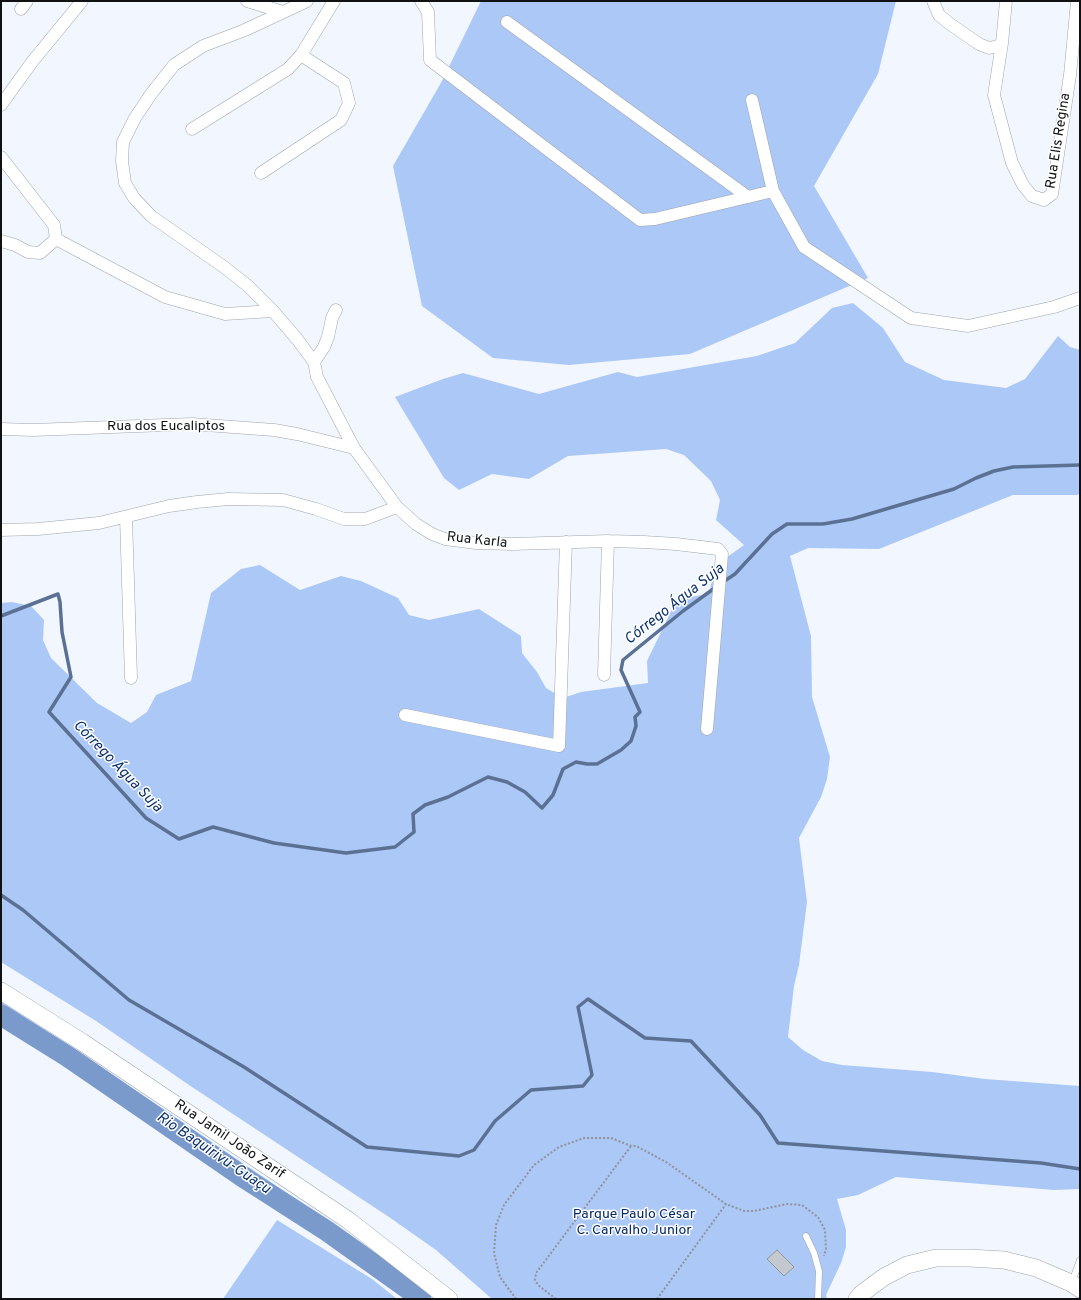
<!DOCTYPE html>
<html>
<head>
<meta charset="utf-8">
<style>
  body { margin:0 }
  #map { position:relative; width:1081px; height:1300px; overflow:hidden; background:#f2f7ff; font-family:Overpass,sans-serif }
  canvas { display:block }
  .frame { position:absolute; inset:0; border:2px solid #0f1113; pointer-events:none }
</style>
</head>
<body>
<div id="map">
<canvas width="1081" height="1300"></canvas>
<div class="frame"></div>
</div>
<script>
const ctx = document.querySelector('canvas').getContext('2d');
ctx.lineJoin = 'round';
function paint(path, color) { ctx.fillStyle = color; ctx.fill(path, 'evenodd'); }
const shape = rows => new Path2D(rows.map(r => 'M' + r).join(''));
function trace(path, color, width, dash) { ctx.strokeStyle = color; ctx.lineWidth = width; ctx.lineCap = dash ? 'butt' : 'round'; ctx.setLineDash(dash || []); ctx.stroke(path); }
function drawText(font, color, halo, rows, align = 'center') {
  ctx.font = font + ' Overpass,sans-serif'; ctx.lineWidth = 3; ctx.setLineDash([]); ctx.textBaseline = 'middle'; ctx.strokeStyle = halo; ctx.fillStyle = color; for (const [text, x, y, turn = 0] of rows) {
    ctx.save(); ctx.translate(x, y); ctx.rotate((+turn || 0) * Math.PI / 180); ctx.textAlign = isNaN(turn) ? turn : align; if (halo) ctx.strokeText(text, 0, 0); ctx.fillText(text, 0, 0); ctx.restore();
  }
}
paint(shape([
  [481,1,896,1,878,74,814,186,868,278,690,354,569,365,493,358,422,306,393,166,442,81],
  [853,303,883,328,905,362,944,380,1006,388,1025,379,1058,336,1070,347,1080,350,1080,494,1077,495,1013,495,879,549,808,548,790,556,811,636,812,697,830,757,827,779,821,797,799,838,807,902,799,965,794,986,788,1037,803,1050,822,1061,842,1065,932,1072,985,1079,1080,1086,1080,1189,1054,1190,896,1177,858,1195,837,1199,846,1230,846,1247,841,1263,826,1295,827,1299,492,1299,436,1250,389,1217,189,1085,96,1021,1,962,1,603,12,602,31,606,44,620,43,640,51,658,97,703,131,723,147,712,156,695,191,681,211,593,241,569,260,565,300,590,341,576,361,581,398,598,409,615,429,620,479,609,521,636,522,653,537,672,546,688,563,698,581,692,648,683,647,661,677,599,709,594,715,566,744,545,716,520,720,500,711,481,684,455,666,449,568,456,529,479,492,474,459,490,444,478,395,397,443,379,463,373,539,394,618,372,637,377,757,356,795,343,832,308],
  [1,1001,147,1098,372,1251,425,1292,432,1299,424,1299,414,1290,387,1268,317,1218,254,1179,147,1106,77,1056,1,1011],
  [277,1220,372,1279,397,1299,223,1299]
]), '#abc8f7');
trace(shape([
  [723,582,735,574,772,534,787,524,823,524,852,519,954,489,976,478,994,471,1013,467,1080,465],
  [1,616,58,594,60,602,62,632,71,677,49,712,146,818,179,839,213,827,274,843,346,853,395,847,414,832,413,814,425,805,448,797,488,777,507,782,525,792,542,808,553,795,563,769,576,762,587,764,597,764,621,750,631,741,636,726,635,717,640,712,621,670,623,660,683,611,716,587],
  [1,895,23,910,129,1000,244,1067,367,1147,459,1156,474,1150,495,1121,531,1090,583,1086,592,1075,578,1007,588,999,645,1038,691,1041,760,1115,778,1143,1041,1163,1080,1169]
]), '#5b7194', 3.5);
trace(shape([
  [1,1015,67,1056,246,1179,327,1231,414,1293,421,1299]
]), '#7b9acc', 21);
const building = shape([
  [777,1250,794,1267,784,1276,767,1259,777,1250]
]);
paint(building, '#c4c9d0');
trace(building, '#93979e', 1);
const lane = shape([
  [806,1236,814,1253,819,1271,818,1299],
  [1072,1282,1080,1260]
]);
const street = shape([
  [247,1,283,12],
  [307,1,245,30,203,46,174,65,151,94,135,118,123,142,122,161,125,183,134,198,151,216,224,267,248,286,273,311,297,339,314,362,317,377,354,448,397,507,416,524,432,534,445,539,476,543,513,544,608,541,644,542,676,544,718,549,722,554,707,729],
  [421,1,428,12,430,60,640,220,655,219,773,191,752,100],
  [933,1,939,15,950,24,979,44,989,48,998,46,1002,43],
  [1006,1,1002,43,994,95,1012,163,1023,185,1032,196,1044,200,1052,194,1070,75,1077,1],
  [21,9,27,1],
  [507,22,748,197],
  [1,105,32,62,82,1],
  [192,129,288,69,301,55,334,1],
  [1,157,54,225,56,239,40,253,28,252,15,245,1,241],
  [261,173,341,120,349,103,344,83,301,55],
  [773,191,804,247,911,318,968,326,1054,307,1080,298],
  [56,239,165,297,225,314,273,311],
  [314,362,324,347,328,337,332,318,336,310],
  [1,429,33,430,192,424,274,430,297,434,354,448],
  [126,517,131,678],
  [1,530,38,529,99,523,169,506,197,502,228,499,283,500,316,509,344,519,365,519,397,507],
  [604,675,608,541],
  [405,715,559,746,566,542]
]);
const secondary = shape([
  [1,991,82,1042,348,1220,449,1299],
  [857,1299,861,1294,884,1277,907,1265,936,1258,969,1258,1004,1260,1036,1268,1071,1283,1080,1289]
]);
trace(lane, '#9fa4ab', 7);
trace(street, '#9fa4ab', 13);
trace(secondary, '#9fa4ab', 18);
trace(shape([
  [516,1299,500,1277,494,1253,496,1225,504,1205,534,1165,559,1147,584,1138,611,1138,631,1146,636,1146,666,1162,726,1204,744,1211,754,1211,787,1204,802,1205,818,1217,825,1230,826,1249,824,1256],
  [556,1299,538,1285,535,1280,536,1273,631,1146],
  [657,1299,726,1204]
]), '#909399', 2, [2, 2]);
trace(lane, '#fff', 6);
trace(street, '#fff', 12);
trace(secondary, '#fff', 17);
drawText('14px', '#0f1113', '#fff', [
  ["Rua Elis Regina",1059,141,-81],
  ["Rua dos Eucaliptos",166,427],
  ["Rua Karla",477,541,6],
  ["Rua Jamil João Zarif",229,1140,34]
]);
drawText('14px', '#032963', '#fff', [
  ["Parque Paulo César",634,1215],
  ["C. Carvalho Junior",634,1231]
]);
drawText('italic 15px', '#0b316b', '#fff', [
  ["Córrego Água Suja",675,605,-38],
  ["Córrego Água Suja",117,767,46],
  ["Rio Baquirivu-Guaçu",213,1154,34]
]);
</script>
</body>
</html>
